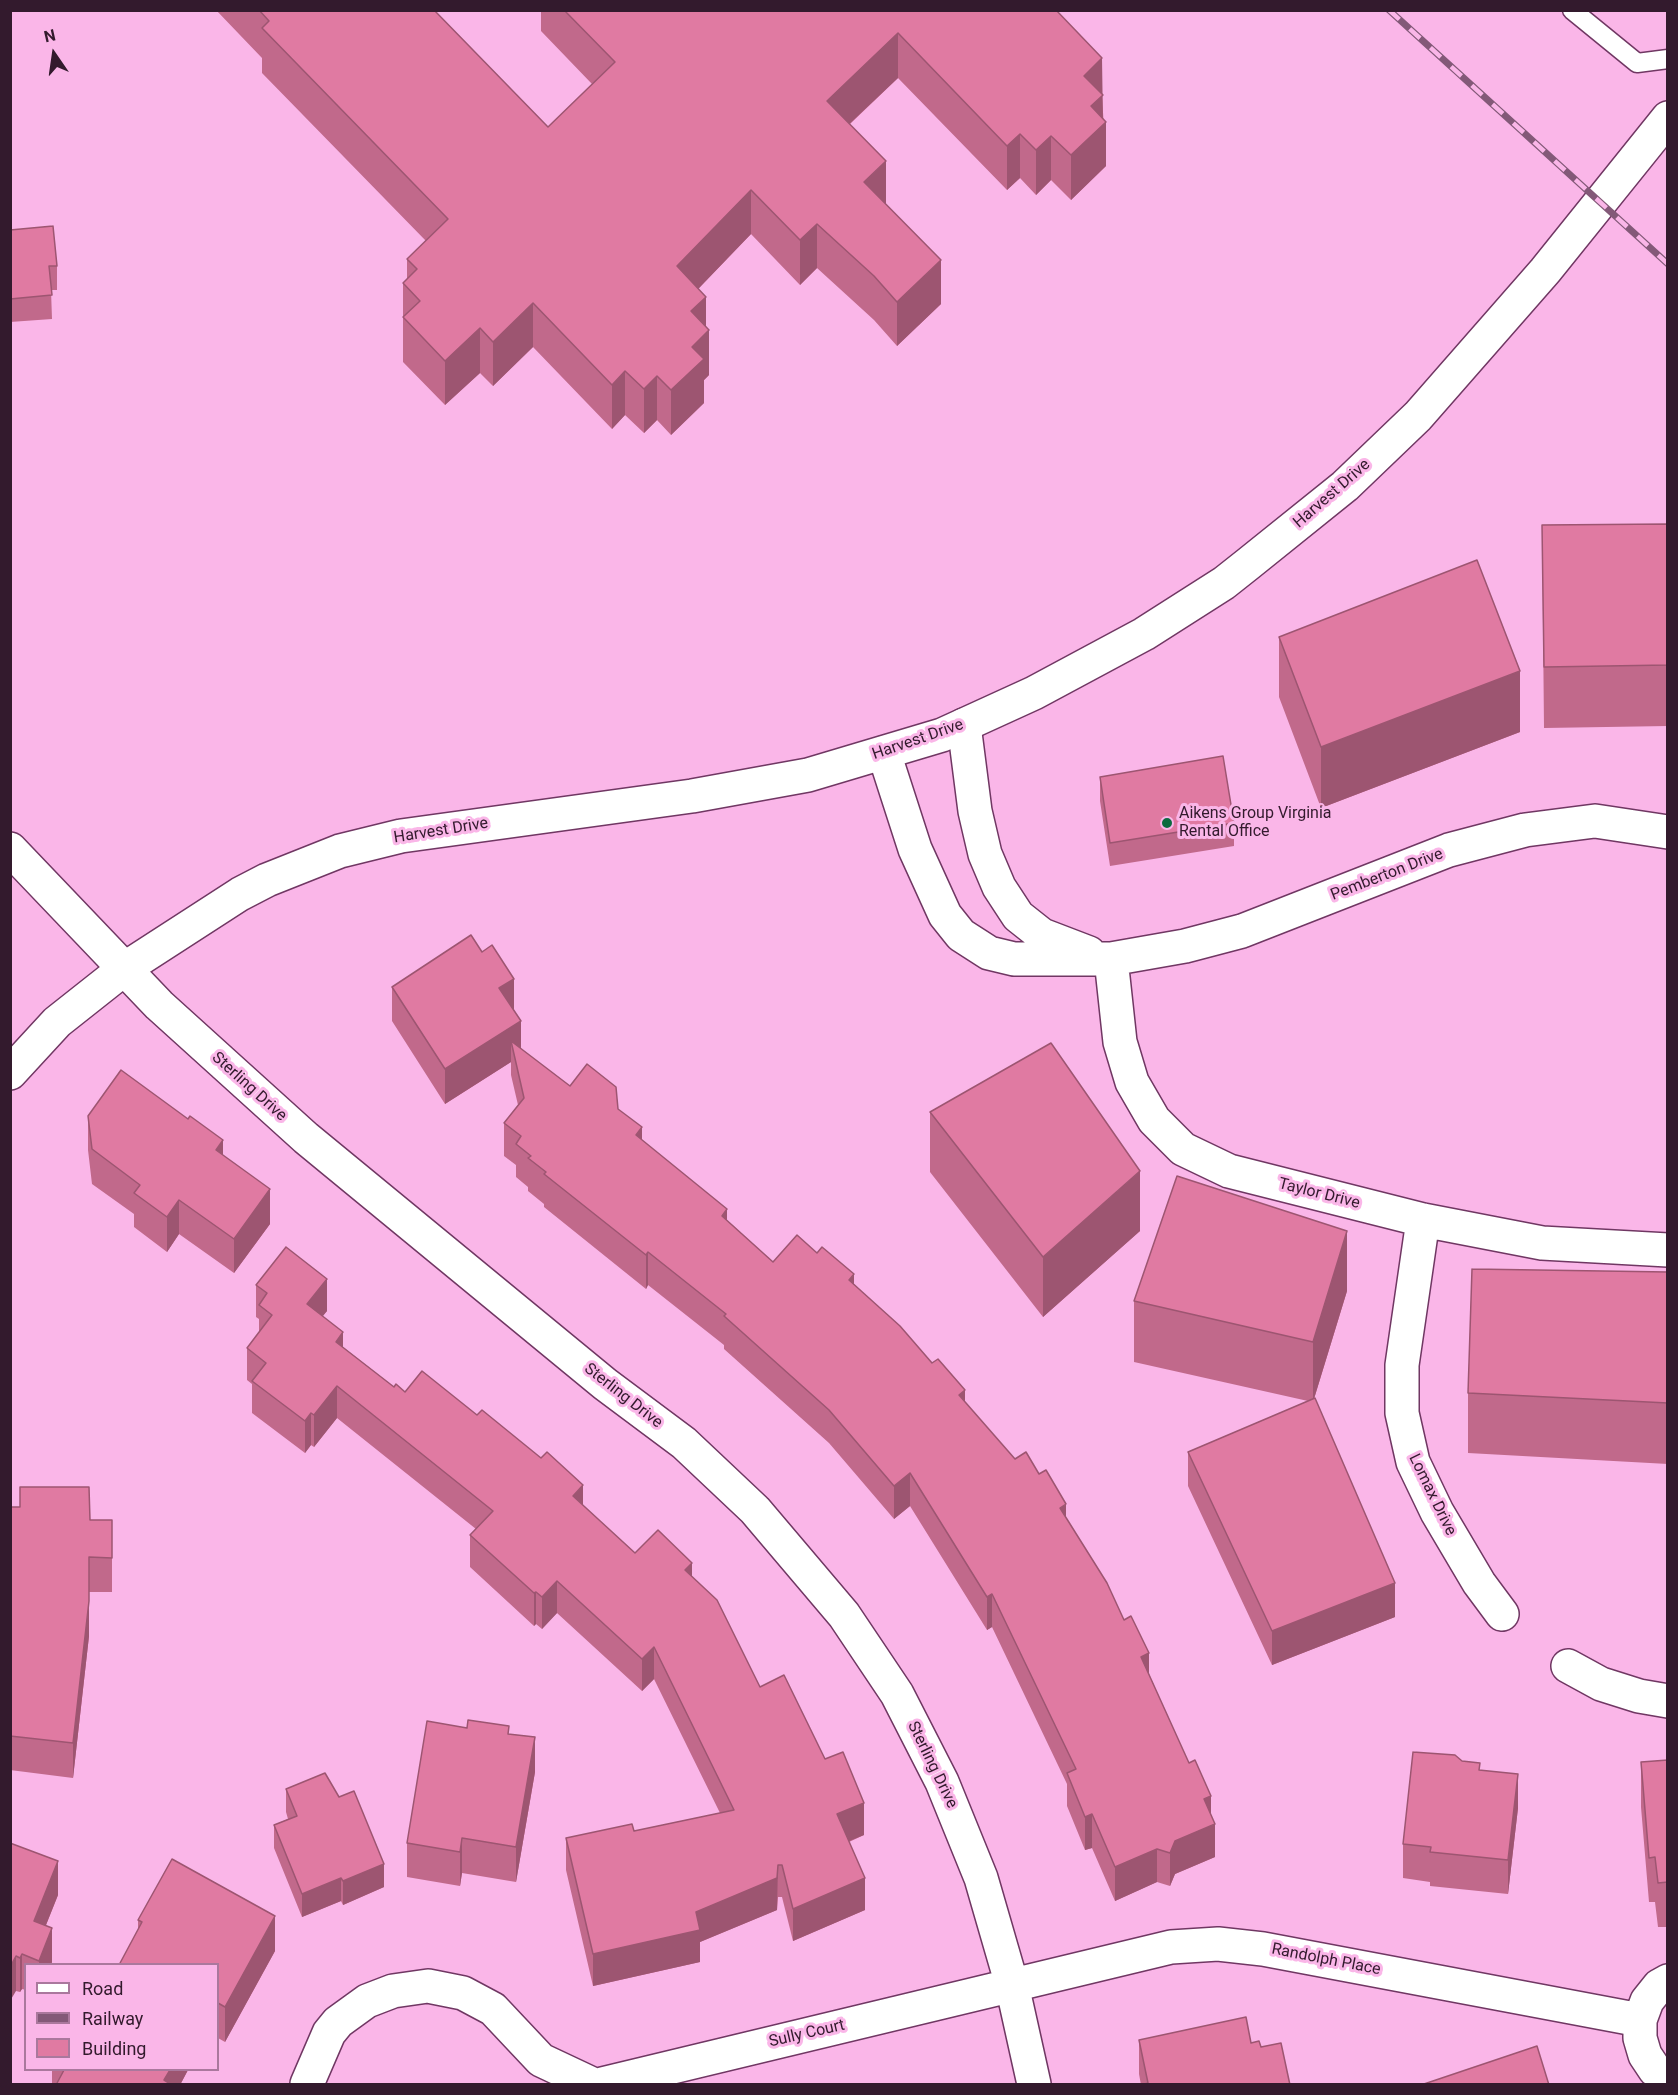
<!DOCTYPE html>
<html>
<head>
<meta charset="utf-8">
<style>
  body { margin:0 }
  #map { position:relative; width:1678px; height:2095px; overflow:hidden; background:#fab6e8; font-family:Roboto,sans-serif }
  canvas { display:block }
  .frame { position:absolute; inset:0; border:12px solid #331a2d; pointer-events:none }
  .legend { position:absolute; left:24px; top:1963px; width:195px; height:108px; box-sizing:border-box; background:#fab6e8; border:2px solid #aa789d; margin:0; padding:8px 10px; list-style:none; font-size:18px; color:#331a2d }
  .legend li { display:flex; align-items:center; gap:12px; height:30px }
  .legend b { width:30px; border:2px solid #aa789d }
  .north { position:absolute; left:24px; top:24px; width:60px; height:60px; -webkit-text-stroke:4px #fab6e8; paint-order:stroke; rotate:347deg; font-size:16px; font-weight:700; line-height:24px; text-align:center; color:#331a2d }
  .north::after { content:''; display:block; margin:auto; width:21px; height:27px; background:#331a2d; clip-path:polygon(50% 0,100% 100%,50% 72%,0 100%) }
</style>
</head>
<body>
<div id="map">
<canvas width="1678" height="2095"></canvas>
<div class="frame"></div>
<ul class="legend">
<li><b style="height:8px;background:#fff"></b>Road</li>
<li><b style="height:8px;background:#835978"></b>Railway</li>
<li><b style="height:16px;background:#e07aa2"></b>Building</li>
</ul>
<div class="north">N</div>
</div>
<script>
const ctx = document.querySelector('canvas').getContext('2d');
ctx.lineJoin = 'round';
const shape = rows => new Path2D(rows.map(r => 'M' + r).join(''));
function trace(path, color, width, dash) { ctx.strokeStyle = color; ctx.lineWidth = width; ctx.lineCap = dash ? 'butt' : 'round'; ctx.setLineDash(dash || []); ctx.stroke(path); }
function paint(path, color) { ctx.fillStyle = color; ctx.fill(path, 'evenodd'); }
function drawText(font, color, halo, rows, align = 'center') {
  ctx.font = font + ' Roboto,sans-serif'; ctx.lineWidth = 6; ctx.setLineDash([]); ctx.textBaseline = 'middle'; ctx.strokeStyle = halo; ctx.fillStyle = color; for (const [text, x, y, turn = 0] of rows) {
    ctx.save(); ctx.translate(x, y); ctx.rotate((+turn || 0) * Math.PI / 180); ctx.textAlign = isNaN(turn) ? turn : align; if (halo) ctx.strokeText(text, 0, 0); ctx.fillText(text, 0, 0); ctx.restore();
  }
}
const lane = shape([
  [1572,10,1637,63,1668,59]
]);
const street = shape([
  [964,725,975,811,985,854,999,887,1018,916,1042,935,1089,953],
  [884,753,915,849,945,915,961,935,989,953,1014,959,1111,959,1185,946,1242,931,1449,850,1525,830,1595,821,1668,832],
  [10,849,159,1005,306,1138,605,1384,684,1443,755,1510,844,1615,897,1694,942,1782,981,1878,1012,1985,1034,2084],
  [1111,959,1120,1042,1132,1082,1154,1120,1183,1149,1229,1171,1423,1220,1542,1243,1668,1250],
  [1423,1220,1402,1365,1402,1413,1413,1462,1437,1512,1479,1583,1502,1614],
  [1568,1666,1601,1684,1639,1696,1668,1701],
  [1668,1981,1659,1986,1647,2001,1640,2020,1640,2038,1645,2055,1655,2070,1668,2078],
  [307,2084,329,2033,338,2022,367,2001,393,1991,428,1986,463,1993,493,2009,541,2060,592,2084],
  [602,2084,1171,1947,1218,1944,1263,1949,1640,2020]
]);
const secondary = shape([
  [10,1073,57,1022,124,969,240,894,267,880,340,851,401,836,692,796,808,775,942,735,1034,693,1144,634,1224,583,1248,564,1345,486,1418,416,1545,271,1668,118]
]);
trace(lane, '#703763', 21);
trace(street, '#703763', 36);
trace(secondary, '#703763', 36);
trace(lane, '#fff', 18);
trace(street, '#fff', 33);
trace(secondary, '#fff', 33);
const rail = shape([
  [1389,10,1668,264]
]);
trace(rail, '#835978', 7);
trace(rail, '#fab6e8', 4.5, [14]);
paint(shape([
  [216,10,434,10,548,127,592,84,541,31,541,10,1056,10,1102,94,1106,166,1071,200,1051,180,1036,195,1020,178,1007,190,898,78,850,124,886,205,941,304,897,346,874,320,817,268,800,285,751,234,698,289,706,327,709,375,704,380,704,403,671,435,657,420,644,433,625,415,612,429,533,347,493,386,480,373,445,405,403,362,403,283,407,279,407,259,426,241,262,73,262,58],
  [10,230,57,266,57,290,51,290,52,319,10,322],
  [1668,524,1668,726,1544,728,1542,525],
  [1279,637,1520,732,1321,808,1279,697],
  [1100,777,1234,823,1234,846,1110,866,1100,801],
  [392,987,514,1010,521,1049,570,1086,618,1109,642,1140,727,1220,773,1262,854,1284,965,1402,1066,1518,1149,1674,1211,1814,1215,1857,1175,1874,1170,1886,1157,1882,1115,1901,1092,1848,1085,1850,1067,1806,1067,1784,992,1627,987,1630,910,1506,894,1519,829,1443,724,1349,724,1345,648,1285,646,1289,544,1207,544,1204,528,1191,528,1187,516,1177,516,1165,504,1156,504,1123,518,1105,511,1075,511,1062,445,1104,392,1021],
  [930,1112,1140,1231,1043,1317,930,1172],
  [88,1116,223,1156,270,1224,234,1273,179,1234,167,1252,134,1227,134,1214,92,1184,88,1150],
  [1668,1272,1668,1464,1468,1453,1468,1393],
  [256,1285,327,1311,322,1316,343,1347,394,1387,405,1392,583,1506,635,1553,692,1577,760,1687,825,1759,864,1835,849,1842,865,1910,793,1941,782,1897,778,1897,777,1910,700,1942,700,1962,593,1986,566,1870,566,1838,634,1831,720,1813,654,1679,642,1691,557,1613,542,1629,536,1624,534,1626,470,1567,470,1535,476,1529,337,1418,314,1447,311,1445,305,1453,252,1413,252,1384,247,1380,247,1348,259,1333,259,1319,256,1317],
  [1347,1291,1314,1399,1395,1617,1272,1665,1188,1486,1188,1452,1308,1401,1134,1362,1134,1301],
  [10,1507,90,1520,112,1520,112,1592,89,1592,89,1636,73,1778,10,1770],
  [509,1734,535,1772,516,1882,462,1873,460,1886,407,1877,407,1843],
  [1668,1760,1668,1927,1658,1927,1655,1902,1649,1902,1641,1807,1641,1762],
  [1462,1761,1480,1770,1518,1808,1508,1894,1430,1886,1430,1882,1403,1878,1403,1844],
  [286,1789,339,1797,384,1887,343,1905,341,1901,302,1917,274,1848,274,1825,288,1819,286,1812],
  [10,1843,58,1895,46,1925,52,1962,51,1965,26,1965,26,1990,22,1989,20,1992,16,1991],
  [138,1920,275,1951,225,2042,218,2038,218,1965,138,1929],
  [1139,2040,1251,2043,1261,2047,1290,2085,1141,2085,1139,2074],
  [52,2070,188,2070,180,2085,52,2085]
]), '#c1698b');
paint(shape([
  [898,33,898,78,827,145,827,101],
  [1102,58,1103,124,1106,122,1106,166,1071,200,1071,155,1084,76],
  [1020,134,1020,178,1007,190,1007,146],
  [1051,136,1051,180,1036,195,1036,150],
  [886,161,886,205,864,182],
  [751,190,751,234,677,311,677,266],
  [817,224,817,268,800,285,800,240],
  [941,260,941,304,897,346,897,302],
  [706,297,706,333,709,330,709,375,704,380,704,403,671,435,671,390,691,311],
  [533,303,533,347,493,386,493,342],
  [480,328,480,373,445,405,445,361],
  [625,371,625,415,612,429,612,385],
  [657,376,657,420,644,433,644,389],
  [1520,671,1520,732,1321,808,1321,747],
  [514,979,514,1013,499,988],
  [521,1021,521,1055,511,1041,511,1062,445,1104,445,1069],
  [642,1127,642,1161,636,1135],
  [223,1140,223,1174,216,1150],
  [1140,1171,1140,1231,1043,1317,1043,1257],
  [270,1189,270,1224,234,1273,234,1239],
  [179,1200,179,1234,167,1252,167,1217],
  [727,1209,727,1243,722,1216],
  [1347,1231,1347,1291,1313,1402,1313,1342],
  [648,1252,648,1285,646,1289,646,1255],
  [854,1274,854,1308,849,1280],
  [327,1279,327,1311,307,1336,307,1304],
  [343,1332,343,1364,336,1342],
  [337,1386,337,1418,314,1447,314,1415],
  [965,1390,965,1423,959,1395],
  [311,1413,311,1445,305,1453,305,1421],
  [910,1473,910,1506,894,1519,894,1486],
  [583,1485,583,1517,573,1496],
  [1066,1504,1066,1537,1060,1508],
  [692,1563,692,1595,685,1570],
  [557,1581,557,1613,542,1629,542,1597],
  [1395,1583,1395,1617,1272,1665,1272,1631],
  [536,1592,536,1624,534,1626,534,1593],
  [992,1594,992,1627,987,1630,987,1597],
  [89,1601,89,1636,73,1778,73,1743],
  [654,1647,654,1679,642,1691,642,1659],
  [1149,1653,1149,1687,1141,1657],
  [535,1737,535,1772,516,1882,516,1847],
  [1518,1774,1518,1808,1508,1894,1508,1860],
  [1211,1796,1211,1826,1215,1824,1215,1857,1175,1874,1170,1886,1170,1853,1175,1841,1204,1799],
  [864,1803,864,1835,837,1846,837,1814],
  [1092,1814,1092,1848,1085,1850,1085,1817],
  [462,1838,462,1873,460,1886,460,1852],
  [1157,1849,1157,1882,1115,1901,1115,1867],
  [58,1861,58,1895,34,1955,34,1921],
  [384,1864,384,1887,343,1905,343,1881],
  [778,1865,777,1910,700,1942,700,1962,593,1986,593,1954,696,1912],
  [341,1878,341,1901,302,1917,302,1894],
  [865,1878,865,1910,793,1941,793,1909],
  [275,1916,275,1951,225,2042,225,2007],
  [52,1928,52,1962,51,1965,39,1965,39,1961],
  [22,1954,22,1989,20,1992,20,1958],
  [16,1956,16,1991,10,2001,10,1967],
  [170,2070,188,2070,180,2085,164,2085,164,2080]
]), '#9d5571');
const building = shape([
  [259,10,434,10,548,127,615,62,564,10,1056,10,1102,58,1084,76,1103,95,1091,106,1106,122,1071,155,1051,136,1036,150,1020,134,1007,146,898,33,827,101,886,161,864,182,941,260,897,302,874,276,817,224,800,240,751,190,677,266,706,297,691,311,709,330,692,347,704,359,671,390,657,376,644,389,625,371,612,385,533,303,493,342,480,328,445,361,403,317,420,301,403,283,417,269,407,259,448,219,262,28,269,21,259,10],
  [53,226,57,266,49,266,52,295,10,299,10,230,53,226],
  [1668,524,1668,665,1544,667,1542,525,1668,524],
  [1477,560,1520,671,1321,747,1279,637,1477,560],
  [1223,756,1234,823,1110,843,1100,777,1223,756],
  [471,935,482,952,492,945,514,979,499,988,521,1021,445,1069,392,987,471,935],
  [511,1041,570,1086,587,1064,616,1087,618,1109,642,1127,636,1135,727,1209,722,1216,773,1262,797,1235,817,1253,822,1247,854,1274,849,1280,900,1326,932,1363,938,1359,965,1390,959,1395,1015,1459,1026,1452,1039,1474,1046,1470,1066,1504,1060,1508,1107,1583,1124,1620,1131,1616,1149,1653,1141,1657,1189,1763,1195,1760,1211,1796,1204,1799,1215,1824,1175,1841,1170,1853,1157,1849,1115,1867,1092,1814,1085,1817,1067,1773,1076,1769,992,1594,987,1597,910,1473,894,1486,829,1410,724,1316,726,1314,648,1252,646,1255,544,1174,546,1172,528,1158,531,1156,516,1144,521,1136,504,1123,524,1098,511,1041],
  [1051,1043,1140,1171,1043,1257,930,1112,1051,1043],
  [121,1070,188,1119,190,1116,223,1140,216,1150,270,1189,234,1239,179,1200,167,1217,134,1193,140,1185,92,1149,88,1116,121,1070],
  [1177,1176,1347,1231,1313,1342,1134,1301,1177,1176],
  [286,1247,327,1279,307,1304,343,1332,336,1342,394,1387,396,1384,405,1392,422,1371,477,1415,482,1410,541,1458,547,1452,583,1485,573,1496,635,1553,658,1530,692,1563,685,1570,717,1600,760,1687,784,1675,825,1759,843,1752,864,1803,837,1814,865,1878,793,1909,782,1865,778,1865,777,1878,696,1912,700,1930,593,1954,566,1838,632,1824,634,1831,734,1810,654,1647,642,1659,557,1581,542,1597,536,1592,534,1593,470,1535,493,1511,337,1386,314,1415,311,1413,305,1421,252,1381,266,1363,247,1348,272,1315,259,1305,267,1293,256,1285,286,1247],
  [1472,1269,1668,1272,1668,1403,1468,1393,1472,1269],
  [1315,1398,1395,1583,1272,1631,1188,1452,1315,1398],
  [20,1487,89,1487,90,1520,112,1520,112,1558,89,1557,89,1601,73,1743,10,1736,10,1507,20,1507,20,1487],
  [468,1720,509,1726,508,1734,535,1737,516,1847,462,1838,460,1852,407,1843,427,1721,467,1728,468,1720],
  [1413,1752,1455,1755,1462,1761,1480,1763,1479,1770,1518,1774,1508,1860,1430,1852,1431,1847,1403,1844,1413,1752],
  [1668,1760,1668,1882,1658,1883,1655,1857,1649,1858,1641,1762,1668,1760],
  [325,1773,339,1797,354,1791,384,1864,343,1881,341,1878,302,1894,274,1825,297,1816,286,1789,325,1773],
  [10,1843,58,1861,34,1921,52,1928,39,1961,22,1954,20,1958,16,1956,10,1967,10,1843],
  [172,1859,275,1916,225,2007,218,2003,218,1965,119,1965,142,1922,138,1920,172,1859],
  [1246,2017,1251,2043,1259,2041,1261,2047,1281,2043,1290,2085,1142,2085,1148,2083,1139,2040,1246,2017],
  [1537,2046,1549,2085,1421,2085,1537,2046],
  [64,2070,170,2070,164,2080,172,2085,56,2085,64,2070]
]);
paint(building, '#e07aa2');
trace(building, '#9d5571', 1.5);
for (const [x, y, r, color] of [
  [1167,823,6,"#0c6b40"]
]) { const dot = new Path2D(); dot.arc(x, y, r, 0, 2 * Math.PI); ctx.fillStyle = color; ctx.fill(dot); trace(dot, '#fab6e8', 2); }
drawText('16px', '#331a2d', '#fab6e8', [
  ["Harvest Drive",1332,494,-41],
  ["Harvest Drive",918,740,-19],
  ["Harvest Drive",441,831,-9],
  ["Pemberton Drive",1387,875,-21],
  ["Sterling Drive",249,1087,42],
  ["Taylor Drive",1319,1194,14],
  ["Sterling Drive",623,1396,38],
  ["Lomax Drive",1432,1495,64],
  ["Sterling Drive",932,1765,64],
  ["Randolph Place",1326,1960,11],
  ["Sully Court",807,2034,-13]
]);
drawText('16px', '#331a2d', '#fab6e8', [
  ["Aikens Group Virginia",1179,814],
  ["Rental Office",1179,832]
], 'left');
</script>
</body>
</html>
